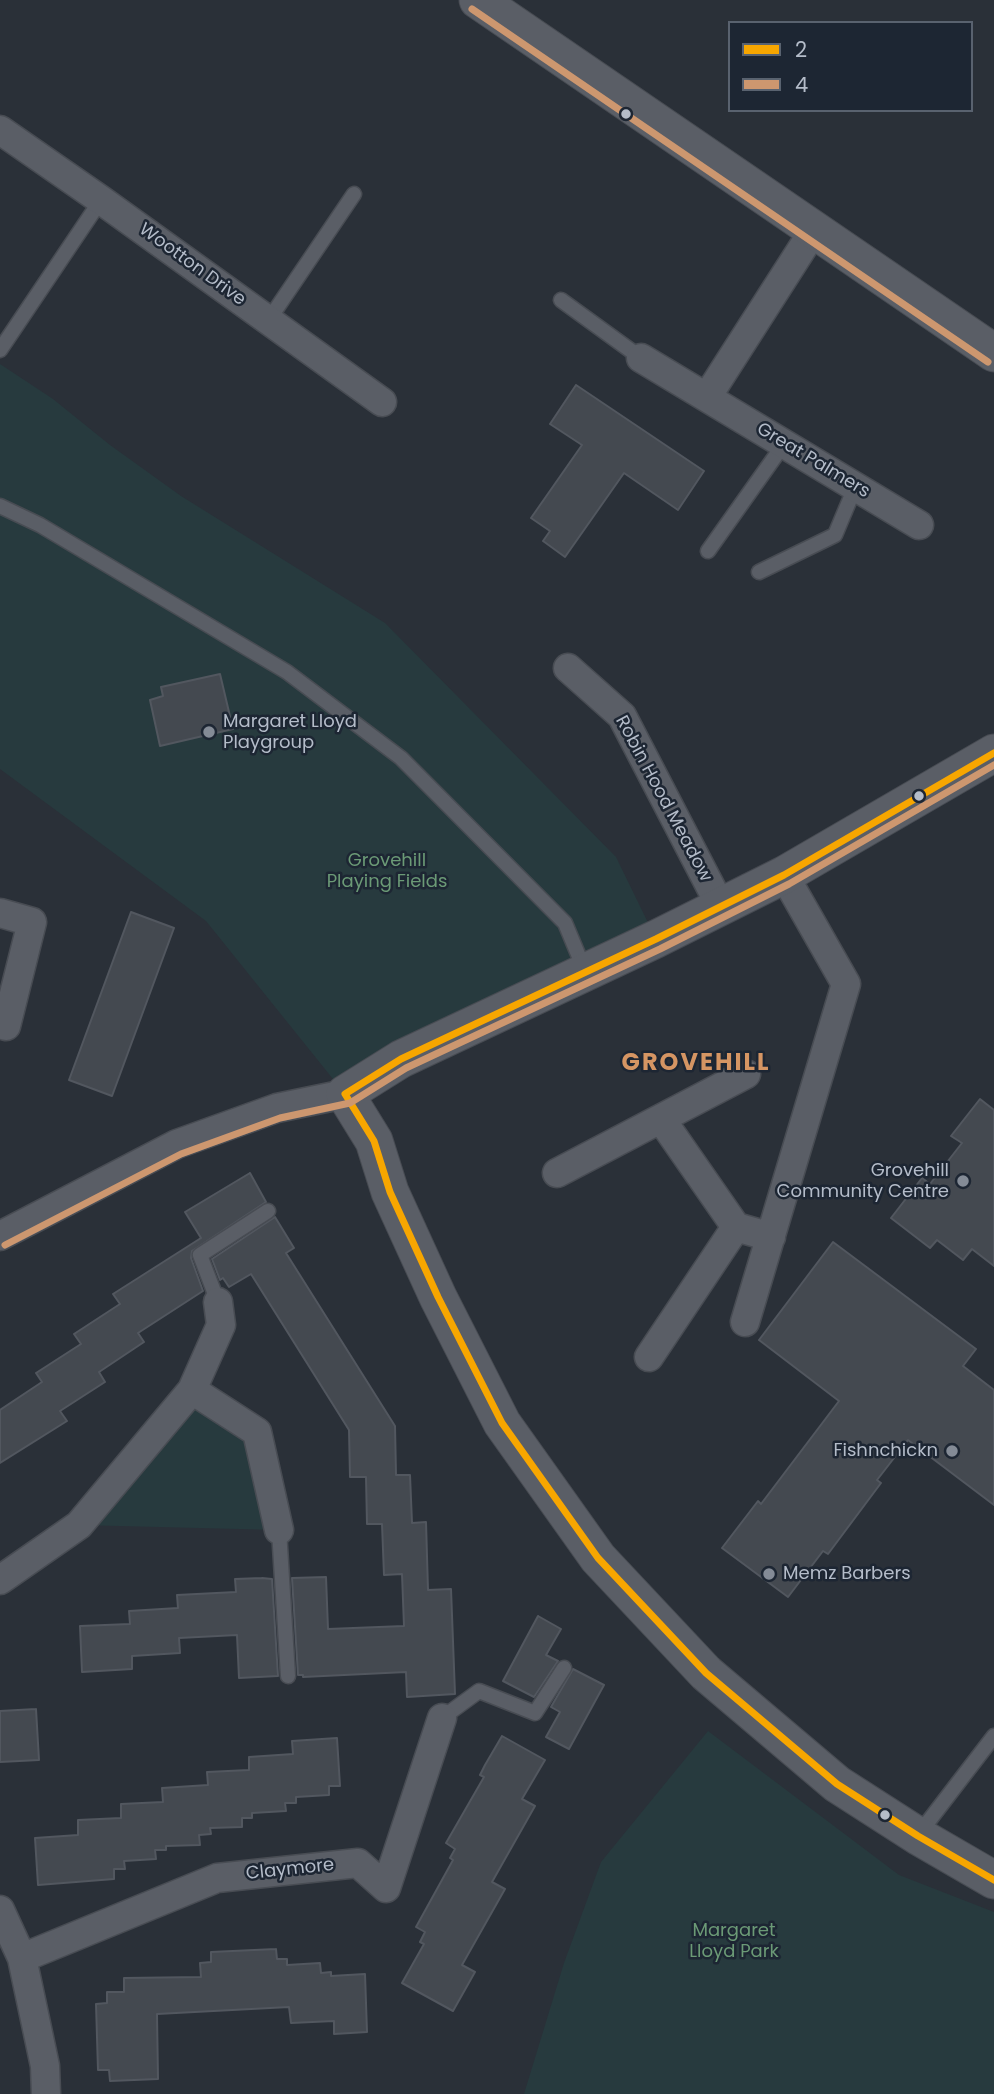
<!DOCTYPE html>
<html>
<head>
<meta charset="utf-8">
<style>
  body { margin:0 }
  #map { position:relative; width:994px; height:2094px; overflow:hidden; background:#2a3038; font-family:Poppins,sans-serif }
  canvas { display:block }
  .legend { position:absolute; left:728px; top:21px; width:245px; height:91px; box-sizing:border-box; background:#1d2633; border:2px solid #59626f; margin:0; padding:9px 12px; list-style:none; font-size:21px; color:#b4bcc9 }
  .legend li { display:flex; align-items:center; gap:14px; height:35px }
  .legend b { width:35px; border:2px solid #59626f }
</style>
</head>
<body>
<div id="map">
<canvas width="994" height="2094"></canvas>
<ul class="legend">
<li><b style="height:9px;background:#f7a600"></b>2</li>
<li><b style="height:9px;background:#cd976f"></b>4</li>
</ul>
</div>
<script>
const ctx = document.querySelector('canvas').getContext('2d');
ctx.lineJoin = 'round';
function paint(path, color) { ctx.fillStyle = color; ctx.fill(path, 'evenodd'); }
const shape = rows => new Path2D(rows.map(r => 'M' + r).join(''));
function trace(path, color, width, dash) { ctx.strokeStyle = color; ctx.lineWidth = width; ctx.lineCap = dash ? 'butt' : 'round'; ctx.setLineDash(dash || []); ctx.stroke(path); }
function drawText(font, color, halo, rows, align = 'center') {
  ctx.font = font + ' Poppins,sans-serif'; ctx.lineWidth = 5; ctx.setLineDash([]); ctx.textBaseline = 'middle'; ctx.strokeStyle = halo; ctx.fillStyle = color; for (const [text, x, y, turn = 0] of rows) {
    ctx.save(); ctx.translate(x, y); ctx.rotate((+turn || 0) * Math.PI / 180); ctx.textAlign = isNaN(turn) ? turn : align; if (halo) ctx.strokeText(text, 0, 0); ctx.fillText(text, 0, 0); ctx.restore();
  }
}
paint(shape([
  [0,364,53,399,110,445,181,496,385,623,616,857,656,939,345,1094,206,921,0,769],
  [192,1390,257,1432,279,1530,79,1525],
  [708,1731,899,1875,994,1912,994,2094,524,2094,564,1963,601,1862]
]), '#273a3e');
const building = shape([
  [576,385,704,471,678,510,624,473,565,557,543,541,550,531,531,518,582,445,550,424,576,385],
  [220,674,233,729,160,746,150,700,163,696,161,687,220,674],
  [131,912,174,928,112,1096,69,1080,131,912],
  [980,1099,994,1110,994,1266,972,1249,963,1260,937,1240,930,1248,891,1218,922,1178,930,1184,962,1143,951,1136,980,1099],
  [250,1173,266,1202,192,1251,191,1258,203,1291,138,1333,144,1342,99,1372,105,1382,60,1411,67,1421,0,1463,0,1410,42,1382,36,1373,81,1344,74,1334,120,1304,113,1294,201,1238,185,1212,250,1173],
  [275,1217,294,1248,286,1253,395,1426,396,1475,410,1475,412,1523,426,1522,428,1590,451,1589,455,1694,407,1697,406,1672,303,1677,303,1675,298,1675,292,1578,326,1577,328,1629,404,1626,402,1574,384,1575,382,1524,367,1524,366,1477,350,1477,349,1430,251,1274,229,1287,223,1278,220,1280,212,1259,275,1217],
  [833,1242,976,1349,963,1366,994,1390,994,1505,908,1440,877,1480,881,1483,828,1554,823,1551,788,1597,722,1548,758,1501,761,1504,839,1401,759,1340,833,1242],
  [262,1578,272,1579,278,1676,239,1678,237,1635,179,1638,180,1653,132,1656,132,1669,82,1672,80,1626,130,1624,129,1611,178,1608,177,1595,236,1592,235,1579,262,1578],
  [538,1616,561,1629,546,1655,558,1661,534,1697,503,1681,538,1616],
  [573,1669,604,1685,569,1749,546,1737,560,1712,551,1707,573,1669],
  [36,1709,39,1760,0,1762,0,1711,36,1709],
  [502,1736,545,1760,522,1799,535,1806,492,1882,505,1889,462,1965,475,1972,453,2011,402,1983,424,1944,420,1942,425,1932,416,1927,453,1860,450,1858,455,1849,446,1843,484,1777,480,1775,485,1765,502,1736],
  [337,1738,340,1786,329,1786,329,1795,296,1797,296,1803,285,1803,286,1811,252,1813,252,1818,242,1818,242,1827,210,1828,211,1834,199,1835,200,1845,166,1846,166,1850,155,1850,156,1859,124,1861,125,1869,114,1869,114,1879,38,1885,35,1838,78,1835,78,1820,121,1818,121,1804,163,1802,162,1788,208,1785,207,1772,249,1770,249,1757,293,1754,292,1741,337,1738],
  [276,1949,277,1959,287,1959,287,1965,320,1963,321,1973,331,1972,331,1976,365,1974,367,2032,334,2034,334,2021,291,2023,289,2007,157,2014,158,2079,110,2081,109,2070,98,2070,96,2004,107,2003,107,1992,124,1992,124,1978,201,1977,200,1963,211,1962,211,1952,276,1949]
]);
paint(building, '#444950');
trace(building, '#52575f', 2);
const service = shape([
  [561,300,641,358],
  [268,321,354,194],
  [0,350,101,200],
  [0,506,40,525,287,672,401,758,565,923,585,971],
  [708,551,784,444],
  [759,572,835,535,856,485],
  [218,1302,200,1255,268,1211],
  [279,1530,288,1676],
  [442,1718,479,1691,535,1713,564,1668],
  [918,1835,994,1736]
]);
const minor = shape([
  [0,130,101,200,382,402],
  [641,358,919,525],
  [707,397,814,230],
  [568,668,622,716,720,905],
  [0,913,32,922,6,1026],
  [661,1119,736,1227,771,1237],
  [557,1173,746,1074],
  [0,1236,177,1144,277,1108,345,1094],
  [745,1322,846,984,784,875],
  [649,1357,736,1227],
  [192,1390,257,1432,279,1530],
  [0,1580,79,1525,192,1390,221,1325,218,1302],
  [0,1910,22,1958,45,2066,46,2094],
  [22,1958,217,1878,358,1863,386,1888,442,1718]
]);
const tertiary = shape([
  [478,0,994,353],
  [994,753,784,875,656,939,401,1059,345,1094,374,1141,390,1192,438,1297,502,1423,598,1558,706,1673,837,1784,918,1836,994,1880]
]);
trace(service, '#484c53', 17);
trace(minor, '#484c53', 31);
trace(tertiary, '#484c53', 39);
trace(service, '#5a5e66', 14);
trace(minor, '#5a5e66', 28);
trace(tertiary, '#5a5e66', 37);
trace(shape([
  [994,753,784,875,656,939,401,1059,345,1094,374,1141,390,1192,438,1297,502,1423,598,1558,706,1673,837,1784,918,1836,994,1880]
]), '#f7a600', 7);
trace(shape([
  [472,9,988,362],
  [5,1245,181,1154,280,1118,350,1103,406,1068,660,949,789,884,994,765]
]), '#cd976f', 7);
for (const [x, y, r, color] of [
  [626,114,6,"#b4bcc9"],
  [209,732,7,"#848b96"],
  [919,796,6,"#b4bcc9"],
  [963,1181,7,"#848b96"],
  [952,1451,7,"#848b96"],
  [769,1574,7,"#848b96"],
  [885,1815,6,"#b4bcc9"]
]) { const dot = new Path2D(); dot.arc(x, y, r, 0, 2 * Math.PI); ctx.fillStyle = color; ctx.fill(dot); trace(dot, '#1d2633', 2.5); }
drawText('18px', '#b4bcc9', '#1d2633', [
  ["Wootton Drive",192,265,36],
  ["Great Palmers",813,461,31],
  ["Robin Hood Meadow",663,799,62],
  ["Claymore",290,1870,-6]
]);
drawText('18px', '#b4bcc9', '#1d2633', [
  ["Margaret Lloyd",223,722],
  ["Playgroup",223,743],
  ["Grovehill",949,1171,"right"],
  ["Community Centre",949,1192,"right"],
  ["Fishnchickn",938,1451,"right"],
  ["Memz Barbers",783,1574]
], 'left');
drawText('18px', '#6b9a76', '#1d2633', [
  ["Grovehill",387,861],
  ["Playing Fields",387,882],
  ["Margaret",734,1931],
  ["Lloyd Park",734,1952]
]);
ctx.letterSpacing = '2px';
drawText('bold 24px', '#d59563', '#1d2633', [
  ["GROVEHILL",696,1064]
]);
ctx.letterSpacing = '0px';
</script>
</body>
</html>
